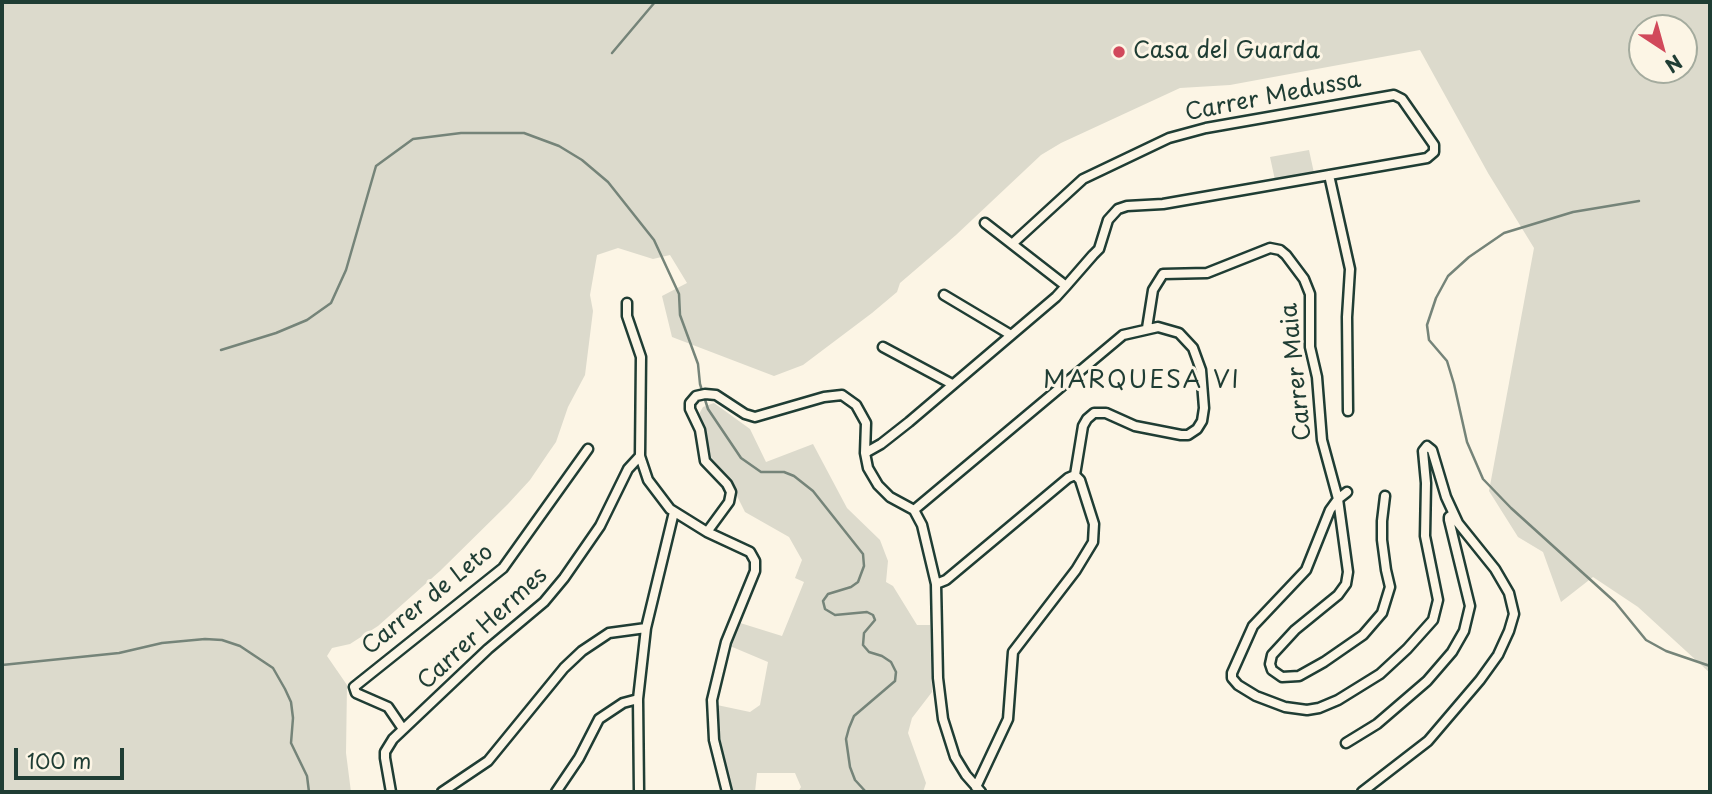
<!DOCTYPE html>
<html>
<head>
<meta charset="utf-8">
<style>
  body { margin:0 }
  #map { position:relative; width:1712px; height:794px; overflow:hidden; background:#fcf5e5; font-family:"Playpen Sans",sans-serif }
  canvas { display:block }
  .frame { position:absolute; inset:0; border:4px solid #1f3d34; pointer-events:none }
  .north { position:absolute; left:1628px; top:14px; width:70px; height:70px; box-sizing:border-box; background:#fcf5e5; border:2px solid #a4ab9e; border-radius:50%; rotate:144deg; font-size:19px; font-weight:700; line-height:28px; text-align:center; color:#1f3d34 }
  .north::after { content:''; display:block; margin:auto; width:24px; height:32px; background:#d1495b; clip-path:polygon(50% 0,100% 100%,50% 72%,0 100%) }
  .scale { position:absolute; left:14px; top:748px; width:110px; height:32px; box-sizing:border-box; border:4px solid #1f3d34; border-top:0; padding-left:9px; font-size:21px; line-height:24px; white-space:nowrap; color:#1f3d34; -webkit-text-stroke:5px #fcf5e5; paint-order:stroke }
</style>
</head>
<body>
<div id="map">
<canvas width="1712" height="794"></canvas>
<div class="frame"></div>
<div class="north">N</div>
<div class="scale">100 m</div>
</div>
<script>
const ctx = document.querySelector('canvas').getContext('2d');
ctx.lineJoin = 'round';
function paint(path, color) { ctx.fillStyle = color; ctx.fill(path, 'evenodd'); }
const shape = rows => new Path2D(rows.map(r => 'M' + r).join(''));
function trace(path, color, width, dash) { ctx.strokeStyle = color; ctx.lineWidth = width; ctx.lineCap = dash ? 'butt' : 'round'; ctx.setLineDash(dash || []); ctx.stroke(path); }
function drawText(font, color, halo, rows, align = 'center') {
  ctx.font = font + ' "Playpen Sans",sans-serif'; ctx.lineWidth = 6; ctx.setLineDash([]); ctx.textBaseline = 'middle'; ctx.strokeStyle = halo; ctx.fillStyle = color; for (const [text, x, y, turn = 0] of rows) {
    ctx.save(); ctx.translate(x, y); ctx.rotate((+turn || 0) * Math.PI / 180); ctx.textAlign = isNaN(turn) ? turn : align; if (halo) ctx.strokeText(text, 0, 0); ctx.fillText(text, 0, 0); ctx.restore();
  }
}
paint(shape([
  [2,2,1710,2,1710,673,1638,607,1593,577,1561,602,1543,552,1518,537,1489,491,1534,248,1488,173,1420,50,1230,85,1180,88,1061,143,1041,155,956,235,900,283,897,292,872,313,803,365,774,376,672,337,662,296,687,283,670,255,653,259,618,248,597,255,590,295,593,311,585,375,568,407,556,442,549,452,530,480,508,504,440,571,378,626,350,644,332,648,327,656,347,685,346,753,351,792,2,792],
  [1642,28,1684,28,1684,70,1642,70],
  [1309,150,1314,173,1275,180,1270,157],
  [714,403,750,429,766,462,813,444,847,508,880,540,888,561,886,582,893,586,917,625,930,625,932,692,912,718,908,733,926,783,923,792,798,792,801,787,795,773,757,773,755,792,732,792,717,733,717,705,750,712,760,705,768,662,730,646,737,622,782,636,804,582,795,578,802,560,789,537,745,512,730,482,712,463,706,434,699,414,703,407]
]), '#dcdacc');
trace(shape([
  [612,53,655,2],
  [1639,201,1573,212,1504,233,1469,257,1448,276,1436,298,1427,325,1429,340,1447,361,1454,384,1467,442,1483,479,1511,508,1615,602,1646,640,1666,651,1710,666],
  [221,350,276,333,307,320,331,303,346,270,376,166,413,139,461,133,524,133,559,146,582,160,608,182,654,240,679,294,680,315,698,364,700,384,708,409,741,458,761,472,784,472,794,476,813,491,863,554,864,566,858,582,851,587,828,594,823,601,825,609,835,615,867,612,873,615,875,620,864,633,863,645,869,652,882,656,891,662,896,672,895,681,854,716,849,728,846,739,850,767,855,780,866,792],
  [2,665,119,653,162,643,205,639,222,640,240,646,273,668,285,689,291,702,293,718,291,743,307,776,309,792]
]), '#758479', 2.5);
const minor = shape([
  [1329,175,1350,269,1347,317,1348,411],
  [985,223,1012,244],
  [944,295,1011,335],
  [627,303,627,316,641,357,640,456,648,480,670,509,707,532,750,552,755,561,755,571,726,642,712,700,714,740,727,792],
  [1147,328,1153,290,1163,274,1207,273,1270,248,1280,250,1286,255,1304,279,1310,294,1310,347,1317,377,1322,440,1338,499,1330,510,1306,570,1253,626,1232,673,1232,678,1238,685,1256,696,1285,707,1307,710,1319,708,1338,700,1380,674,1407,649,1433,620,1438,600,1425,536,1426,483,1423,451,1427,446,1432,450,1446,497,1458,523,1495,569,1509,593,1514,614,1509,631,1498,655,1480,680,1428,741,1362,792],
  [883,347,952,384],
  [865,453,868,468,878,485,890,497,914,510,922,525,936,584,938,678,943,719,955,757,966,775,981,792],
  [1347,492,1338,499,1348,572,1346,584,1338,595,1295,630,1272,655,1270,664,1272,670,1282,677,1299,676,1324,662,1363,635,1382,613,1390,587,1386,570,1382,540,1382,521,1385,496],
  [914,510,1123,335,1158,327,1179,333,1193,348,1201,370,1204,408,1202,421,1197,429,1188,435,1181,435,1135,426,1106,413,1094,413,1087,419,1083,426,1075,475],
  [707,532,729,502,731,492,727,484,705,461,700,430,690,409,690,403,696,396,705,394,716,395,745,414,755,417,824,397,842,395,856,405,866,423,865,453,881,444,909,422,1056,297,1066,286,1093,255,1099,249,1108,220,1118,209,1127,206,1163,204,1427,158,1434,152,1434,145,1402,99,1394,95,1206,128,1169,138,1083,179,1012,244,1066,286],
  [936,584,946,580,1068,478,1075,475],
  [403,729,388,707,356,693,354,687,503,568,588,449],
  [1346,743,1377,724,1427,681,1452,652,1464,631,1470,606,1449,520,1449,517,1453,514],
  [976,787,1008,719,1013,652,1076,570,1093,542,1094,524,1080,480,1075,475],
  [391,792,385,758,385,752,393,739,488,649,544,602,564,578,600,526,628,469,640,456],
  [442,792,488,761,564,668,582,651,609,633,646,628],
  [556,792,579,758,599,719,623,703,638,699],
  [639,792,638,699,646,628,674,512]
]);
trace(minor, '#1f3d34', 13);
trace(minor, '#fcf5e5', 8);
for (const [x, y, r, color] of [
  [1119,52,7,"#d1495b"]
]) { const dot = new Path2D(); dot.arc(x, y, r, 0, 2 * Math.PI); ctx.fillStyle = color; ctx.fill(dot); trace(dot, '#fcf5e5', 2.5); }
drawText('23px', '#1f3d34', '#fcf5e5', [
  ["Casa del Guarda",1133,52]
], 'left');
drawText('23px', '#1f3d34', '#fcf5e5', [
  ["Carrer Medussa",1273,97,-11],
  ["Carrer Maia",1297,372,-96],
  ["Carrer de Leto",428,600,-39],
  ["Carrer Hermes",483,629,-43]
]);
ctx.letterSpacing = '2px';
drawText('24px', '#1f3d34', '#fcf5e5', [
  ["MARQUESA VI",1142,381]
]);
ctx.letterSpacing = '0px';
</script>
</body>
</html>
